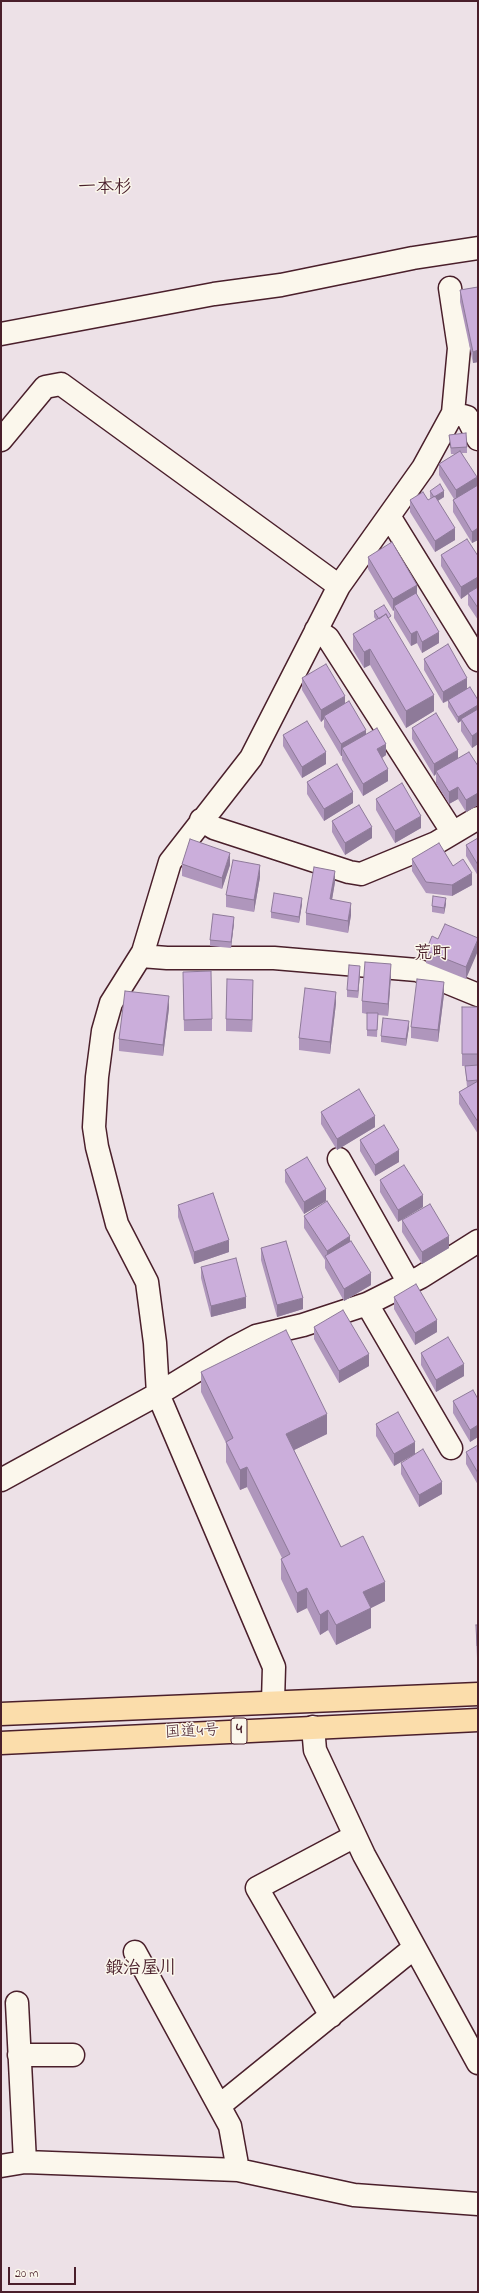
<!DOCTYPE html>
<html>
<head>
<meta charset="utf-8">
<style>
  body { margin:0 }
  #map { position:relative; width:479px; height:2293px; overflow:hidden; background:#ede1e7; font-family:"Indie Flower",sans-serif }
  canvas { display:block }
  .frame { position:absolute; inset:0; border:2px solid #4a1f2b; pointer-events:none }
  .scale { position:absolute; left:8px; top:2267px; width:68px; height:18px; box-sizing:border-box; border:2px solid #4a1f2b; border-top:0; padding-left:5px; font-size:12px; line-height:14px; white-space:nowrap; color:#4a1f2b; -webkit-text-stroke:3px #fbf7ec; paint-order:stroke }
</style>
</head>
<body>
<div id="map">
<canvas width="479" height="2293"></canvas>
<div class="frame"></div>
<div class="scale">20 m</div>
</div>
<script>
const ctx = document.querySelector('canvas').getContext('2d');
ctx.lineJoin = 'round';
const shape = rows => new Path2D(rows.map(r => 'M' + r).join(''));
function trace(path, color, width, dash) { ctx.strokeStyle = color; ctx.lineWidth = width; ctx.lineCap = dash ? 'butt' : 'round'; ctx.setLineDash(dash || []); ctx.stroke(path); }
function paint(path, color) { ctx.fillStyle = color; ctx.fill(path, 'evenodd'); }
function drawText(font, color, halo, rows, align = 'center') {
  ctx.font = font + ' "Indie Flower","Klee One",sans-serif'; ctx.lineWidth = 3; ctx.setLineDash([]); ctx.textBaseline = 'middle'; ctx.strokeStyle = halo; ctx.fillStyle = color; for (const [text, x, y, turn = 0] of rows) {
    ctx.save(); ctx.translate(x, y); ctx.rotate((+turn || 0) * Math.PI / 180); ctx.textAlign = isNaN(turn) ? turn : align; if (halo) ctx.strokeText(text, 0, 0); ctx.fillText(text, 0, 0); ctx.restore();
  }
}
const minor = shape([
  [450,288,459,348,453,413],
  [1,334,214,294,281,285,413,258,478,248],
  [1,440,45,387,61,384,339,586],
  [389,516,478,660],
  [316,630,328,638,453,833],
  [201,820,214,828,349,872,361,874,436,843,478,818],
  [141,956,167,958,274,958,417,970,478,995],
  [339,1159,409,1283],
  [367,1304,451,1448],
  [1,1480,158,1394,235,1347,256,1336,303,1325,367,1304,421,1277,478,1241],
  [273,1701,274,1667,158,1394,155,1343,147,1282,117,1224,97,1147,94,1127,97,1077,103,1031,111,1003,143,952,170,862,251,758,339,586,423,468,453,413,467,417,478,439],
  [313,1727,315,1750,364,1855,478,2063],
  [135,1952,230,2126,238,2170],
  [17,2003,25,2162],
  [331,2016,257,1888,355,1836],
  [19,2055,73,2055],
  [219,2106,414,1948],
  [1,2166,25,2162,238,2170,354,2195,478,2204]
]);
const highway = shape([
  [1,1714,478,1694],
  [1,1743,478,1720]
]);
trace(minor, '#4a1f2b', 25);
trace(highway, '#4a1f2b', 25);
trace(minor, '#fbf7ec', 22);
trace(highway, '#fbddab', 22);
paint(shape([
  [478,287,478,362,473,363,460,302,460,290],
  [449,435,467,447,467,453,462,453,477,486,478,485,478,540,472,543,453,512,453,500,454,499,439,475,439,464,455,454,451,454],
  [430,491,444,497,438,501,455,540,435,552,410,512,410,500,428,500,431,499,430,497],
  [441,555,478,556,478,620,468,605,468,594,461,599,441,566],
  [368,557,417,595,439,643,422,653,417,643,411,646,394,618,394,610,393,611,368,569],
  [374,611,391,622,434,711,406,728,370,665,364,668,353,650,353,634,376,620,374,617],
  [424,659,467,689,478,700,478,744,472,748,461,731,461,721,458,723,448,707,448,701,443,703,424,670],
  [302,678,345,704,366,734,386,755,382,758,388,781,363,796,342,760,342,756,341,756,324,727,324,719,321,722,302,690],
  [412,728,458,759,478,766,478,805,466,812,458,799,449,804,436,783,436,774,434,776,412,739],
  [283,735,326,764,302,778,283,746],
  [307,782,353,803,324,821,307,794],
  [376,799,421,828,395,843,376,810],
  [332,821,372,838,345,855,332,832],
  [478,838,478,876,466,856,466,845],
  [412,859,453,866,472,885,452,896,426,893,412,871],
  [182,864,230,865,222,889,182,876],
  [260,877,254,912,226,907,226,895],
  [335,882,332,900,351,915,348,933,306,925,306,913],
  [302,904,299,923,271,918,271,912],
  [446,904,444,914,432,912,432,906],
  [234,923,231,948,210,946,210,940],
  [478,938,466,979,426,963,426,951,438,939],
  [360,972,358,998,347,997,347,990],
  [391,976,388,1016,378,1015,377,1037,367,1036,367,1014,362,1013,362,1001],
  [183,983,212,1019,212,1031,184,1031],
  [253,992,252,1032,226,1031,226,1019],
  [444,994,438,1042,411,1038,411,1027],
  [336,1003,330,1054,299,1050,299,1038],
  [462,1007,478,1007,478,1134,459,1104,459,1092,468,1087,467,1087,465,1066,462,1066],
  [169,1008,163,1056,119,1051,119,1039],
  [409,1027,406,1046,381,1042,381,1036],
  [321,1112,375,1127,337,1150,321,1124],
  [360,1140,399,1162,375,1176,360,1151],
  [285,1170,326,1201,304,1214,285,1182],
  [380,1180,423,1207,398,1222,380,1192],
  [178,1205,229,1252,194,1264,178,1217],
  [304,1216,350,1241,371,1285,344,1301,325,1268,325,1260,304,1228],
  [402,1220,449,1248,422,1264,402,1232],
  [261,1248,303,1309,277,1317,261,1260],
  [201,1267,246,1308,211,1317,201,1278],
  [394,1297,437,1332,415,1345,394,1309],
  [314,1327,369,1366,339,1383,314,1339],
  [421,1353,464,1376,436,1392,421,1365],
  [201,1372,327,1434,294,1450,341,1547,385,1601,371,1608,371,1628,336,1645,328,1630,320,1635,307,1608,297,1613,281,1579,281,1559,282,1558,247,1487,240,1490,226,1462,226,1443,201,1392],
  [478,1399,478,1437,470,1442,453,1413,453,1401],
  [376,1424,415,1454,394,1466,376,1436],
  [478,1445,478,1485,466,1464,466,1452],
  [401,1463,442,1494,419,1507,401,1474],
  [478,1625,478,1658,477,1658,476,1637]
]), '#af96bc');
paint(shape([
  [478,350,478,362,473,363,473,352],
  [477,477,477,489,456,502,456,490],
  [444,491,444,497,434,503,434,497],
  [455,528,455,540,435,552,435,541],
  [478,528,478,540,472,543,472,532],
  [478,577,478,588,468,593,468,594,461,599,461,587],
  [417,585,417,596,394,606,394,610,393,611,393,599],
  [417,631,417,643,411,646,411,634],
  [439,632,439,643,422,653,422,642],
  [370,649,370,665,364,668,364,652],
  [467,678,467,689,443,703,443,692],
  [434,695,434,711,406,728,406,711],
  [345,696,345,707,324,716,324,719,321,722,321,710],
  [478,705,478,711,461,719,461,721,458,723,458,717],
  [366,730,366,742,342,748,342,756,341,756,341,744],
  [478,732,478,744,472,748,472,736],
  [386,744,386,755,377,761,377,749],
  [458,750,458,761,436,771,436,774,434,776,434,764],
  [326,752,326,764,302,778,302,767],
  [388,769,388,781,363,796,363,784],
  [458,787,458,799,449,804,449,792],
  [353,792,353,803,324,821,324,809],
  [478,793,478,805,466,812,466,800],
  [421,816,421,828,395,843,395,831],
  [372,827,372,838,345,855,345,843],
  [230,853,230,865,222,889,222,878],
  [260,865,260,877,254,912,254,900],
  [335,871,335,882,330,911,330,899],
  [472,873,472,885,452,896,452,885],
  [302,898,302,904,299,923,299,917],
  [446,898,446,904,444,914,444,908],
  [351,903,351,915,348,933,348,921],
  [234,917,234,923,231,948,231,942],
  [478,939,478,951,466,979,466,967],
  [391,964,391,976,388,1016,388,1004],
  [360,966,360,972,358,998,358,991],
  [253,980,253,992,252,1032,252,1020],
  [444,982,444,994,438,1042,438,1030],
  [336,992,336,1003,330,1054,330,1042],
  [169,996,169,1008,163,1056,163,1045],
  [409,1021,409,1027,406,1046,406,1039],
  [375,1116,375,1127,337,1150,337,1139],
  [399,1150,399,1162,375,1176,375,1165],
  [326,1189,326,1201,304,1214,304,1202],
  [423,1195,423,1207,398,1222,398,1210],
  [350,1236,350,1247,327,1260,327,1251],
  [449,1236,449,1248,422,1264,422,1252],
  [229,1240,229,1252,194,1264,194,1252],
  [371,1273,371,1285,344,1301,344,1289],
  [246,1297,246,1308,211,1317,211,1306],
  [303,1298,303,1309,277,1317,277,1305],
  [437,1320,437,1332,415,1345,415,1333],
  [369,1354,369,1366,339,1383,339,1371],
  [464,1364,464,1376,436,1392,436,1380],
  [327,1414,327,1434,286,1454,286,1434],
  [478,1425,478,1437,470,1442,470,1430],
  [415,1442,415,1454,394,1466,394,1454],
  [247,1467,247,1487,240,1490,240,1470],
  [442,1482,442,1494,419,1507,419,1495],
  [385,1582,385,1601,363,1612,363,1592],
  [307,1588,307,1608,297,1613,297,1593],
  [371,1608,371,1628,336,1645,336,1625],
  [328,1610,328,1630,320,1635,320,1615]
]), '#8e7a99');
const building = shape([
  [478,287,478,350,473,352,460,290,478,287],
  [466,433,467,447,451,448,449,435,466,433],
  [460,451,477,477,456,490,439,464,460,451],
  [440,484,444,491,434,497,430,491,440,484],
  [478,485,478,528,472,532,453,500,478,485],
  [423,492,428,500,435,496,455,528,435,541,410,500,423,492],
  [467,539,478,556,478,577,461,587,441,555,467,539],
  [392,542,417,585,393,599,368,557,392,542],
  [478,587,478,608,468,593,478,587],
  [416,593,439,632,422,642,417,631,411,634,394,606,416,593],
  [384,605,391,616,388,618,386,614,379,619,374,611,384,605],
  [386,614,434,695,406,711,370,649,364,652,353,634,386,614],
  [448,644,467,678,443,692,424,659,448,644],
  [326,664,345,696,321,710,302,678,326,664],
  [470,687,478,700,478,705,458,717,448,700,470,687],
  [349,701,366,730,341,744,324,716,349,701],
  [478,709,478,732,472,736,461,719,478,709],
  [436,713,458,750,434,764,412,728,436,713],
  [307,721,326,752,302,767,283,735,307,721],
  [377,728,386,744,377,749,388,769,363,784,342,748,377,728],
  [469,752,478,766,478,793,466,800,458,787,449,792,436,771,469,752],
  [337,764,353,792,324,809,307,782,337,764],
  [402,783,421,816,395,831,376,799,402,783],
  [359,805,372,827,345,843,332,821,359,805],
  [478,838,478,865,466,845,478,838],
  [190,839,230,853,222,878,182,864,190,839],
  [439,843,453,866,463,859,472,873,452,885,426,882,412,859,439,843],
  [233,860,260,865,254,900,226,895,233,860],
  [314,867,335,871,330,899,351,903,348,921,306,913,314,867],
  [274,893,302,898,299,917,271,912,274,893],
  [433,896,446,898,444,908,432,906,433,896],
  [213,914,234,917,231,942,210,940,213,914],
  [445,924,478,938,478,939,466,967,426,951,432,936,438,939,445,924],
  [365,962,391,964,388,1004,362,1001,365,962],
  [349,965,360,966,358,991,347,990,349,965],
  [211,971,212,1019,184,1020,183,972,211,971],
  [227,979,253,980,252,1020,226,1019,227,979],
  [417,979,444,982,438,1030,411,1027,417,979],
  [305,988,336,992,330,1042,299,1038,305,988],
  [125,991,169,996,163,1045,119,1039,125,991],
  [462,1007,478,1007,478,1054,462,1054,462,1007],
  [367,1013,378,1013,377,1030,367,1030,367,1013],
  [383,1018,409,1021,406,1039,381,1036,383,1018],
  [478,1065,478,1080,467,1081,465,1066,478,1065],
  [478,1081,478,1122,459,1092,478,1081],
  [359,1089,375,1116,337,1139,321,1112,359,1089],
  [384,1125,399,1150,375,1165,360,1140,384,1125],
  [307,1157,326,1189,304,1202,285,1170,307,1157],
  [404,1165,423,1195,398,1210,380,1180,404,1165],
  [213,1193,229,1240,194,1252,178,1205,213,1193],
  [327,1201,350,1236,327,1251,304,1216,327,1201],
  [430,1204,449,1236,422,1252,402,1220,430,1204],
  [286,1241,303,1298,277,1305,261,1248,286,1241],
  [351,1241,371,1273,344,1289,325,1256,351,1241],
  [236,1258,246,1297,211,1306,201,1267,236,1258],
  [416,1284,437,1320,415,1333,394,1297,416,1284],
  [343,1310,369,1354,339,1371,314,1327,343,1310],
  [286,1330,327,1414,286,1434,341,1547,363,1536,385,1582,363,1592,371,1608,336,1625,328,1610,320,1615,307,1588,297,1593,281,1559,290,1554,247,1467,240,1470,226,1442,233,1438,201,1372,286,1330],
  [448,1337,464,1364,436,1380,421,1353,448,1337],
  [473,1390,478,1399,478,1425,470,1430,453,1401,473,1390],
  [398,1412,415,1442,394,1454,376,1424,398,1412],
  [478,1445,478,1473,466,1452,478,1445],
  [423,1449,442,1482,419,1495,401,1463,423,1449],
  [476,1625,478,1625,478,1646,477,1646,476,1625]
]);
paint(building, '#cbaedb');
trace(building, '#8e7a99', 1);
for (const [x, y, w] of [
  [239,1731,16]
]) { const box = new Path2D(); box.roundRect(x - w / 2, y - 13, w, 26, 3); ctx.fillStyle = '#fbf7ec'; ctx.fill(box); trace(box, '#4a1f2b', 1); }
drawText('bold 15px', '#4a1f2b', null, [
  ["4",239,1731]
]);
drawText('16px', '#4a1f2b', '#fbf7ec', [
  ["国道4号",192,1733,-3]
]);
drawText('bold 18px', '#4a1f2b', '#fbf7ec', [
  ["一本杉",105,189],
  ["荒町",432,955],
  ["鍛治屋川",141,1970]
]);
</script>
</body>
</html>
